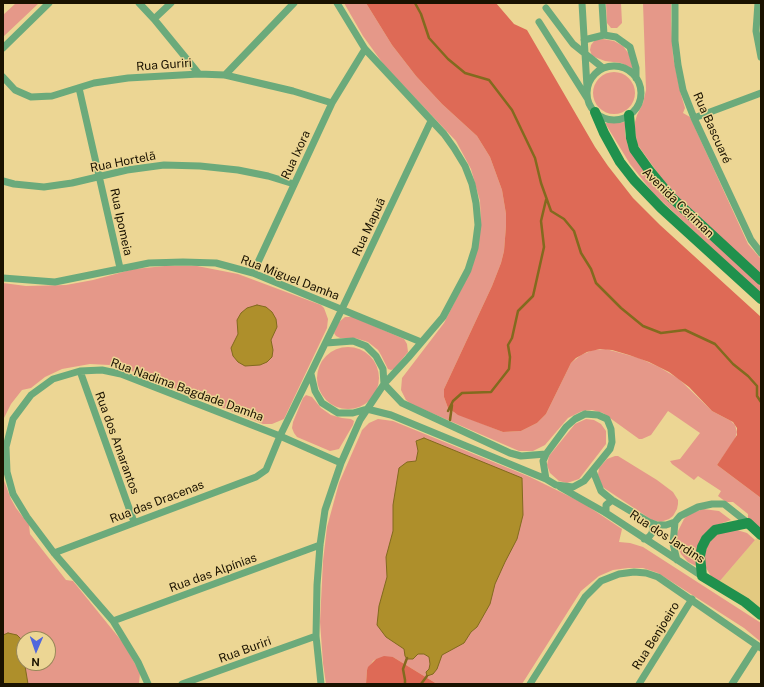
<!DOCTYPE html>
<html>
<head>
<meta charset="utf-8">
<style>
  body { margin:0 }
  #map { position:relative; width:764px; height:687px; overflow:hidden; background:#ecd694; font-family:"Public Sans",sans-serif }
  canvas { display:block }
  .frame { position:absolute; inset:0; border:4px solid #1a1200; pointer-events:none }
  .north { position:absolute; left:16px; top:631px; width:40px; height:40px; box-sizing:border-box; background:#ecd694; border:1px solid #988859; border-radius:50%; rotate:182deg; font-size:11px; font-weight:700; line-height:16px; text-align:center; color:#1a1200 }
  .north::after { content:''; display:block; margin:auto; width:14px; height:18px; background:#5167dc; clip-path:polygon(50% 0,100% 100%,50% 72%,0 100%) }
</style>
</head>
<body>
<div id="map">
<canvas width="764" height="687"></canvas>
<div class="frame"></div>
<div class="north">N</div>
</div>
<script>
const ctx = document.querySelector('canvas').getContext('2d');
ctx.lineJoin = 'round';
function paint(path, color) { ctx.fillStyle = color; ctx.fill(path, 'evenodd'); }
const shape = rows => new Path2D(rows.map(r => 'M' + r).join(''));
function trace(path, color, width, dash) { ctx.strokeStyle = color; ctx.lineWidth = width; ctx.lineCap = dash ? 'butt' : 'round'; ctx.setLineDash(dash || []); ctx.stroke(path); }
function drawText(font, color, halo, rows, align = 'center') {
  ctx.font = font + ' "Public Sans",sans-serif'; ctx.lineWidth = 3; ctx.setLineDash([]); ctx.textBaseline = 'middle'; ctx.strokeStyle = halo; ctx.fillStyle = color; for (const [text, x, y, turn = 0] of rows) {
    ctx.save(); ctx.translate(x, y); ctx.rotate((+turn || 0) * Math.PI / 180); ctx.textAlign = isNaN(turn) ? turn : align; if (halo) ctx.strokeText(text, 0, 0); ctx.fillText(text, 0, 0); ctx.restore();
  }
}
paint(shape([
  [760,534,761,535,761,615,719,582]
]), '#e3ca81');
paint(shape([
  [16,3,39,3,3,37,3,15],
  [344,3,366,3,392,45,416,76,442,104,477,136,490,157,502,190,506,214,506,226,504,251,501,263,492,286,444,389,444,397,448,408,455,413,503,432,521,431,537,423,546,414,571,363,581,355,593,350,606,349,639,358,659,367,679,379,712,411,731,421,735,425,737,432,735,439,717,465,761,498,761,530,748,520,748,514,733,502,726,502,718,496,721,491,698,476,694,480,672,464,670,461,680,459,700,433,668,411,651,435,642,439,639,439,603,413,592,410,582,411,568,418,545,445,533,451,519,451,411,404,406,400,401,390,402,378,444,323,472,268,481,224,480,201,471,169,456,141,384,65,363,36],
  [606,3,621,3,622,23,617,28,611,28,607,23],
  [643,3,671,3,671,21,673,56,680,91,685,108,683,113,690,117,748,244,761,259,761,275,673,194,637,144,635,129,635,122,637,115,643,103,646,90],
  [603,39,614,41,623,46,629,54,633,69,621,63,605,61,592,56,590,50,591,45,595,40],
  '593 93a21 21 0 1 1 42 0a21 21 0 1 1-42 0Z',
  [625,122,625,134,628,146,660,192,761,286,761,294,653,193,630,164,605,123,616,123],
  [165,266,197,266,238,274,321,305,324,308,328,319,327,328,284,419,272,424,263,424,129,370,109,365,90,364,62,369,45,377,31,388,22,390,11,404,3,420,3,283,26,286,66,285,93,280,134,269],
  [345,317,353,317,404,339,407,344,408,352,394,369,391,370,388,369,381,355,378,350,368,342,355,338,340,338,336,336,334,333,339,322],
  '317 378a31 31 0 1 1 62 0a31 31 0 1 1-62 0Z',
  [306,395,312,397,321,408,331,415,342,418,351,419,354,421,353,425,339,449,330,451,297,437,294,433,292,428,293,422,303,398],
  [378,419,393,421,530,477,583,503,622,529,619,542,630,543,643,547,761,623,761,642,744,628,658,573,643,568,628,568,613,570,599,576,581,591,522,684,437,684,393,657,376,659,373,661,367,670,366,684,326,684,323,663,320,622,323,561,327,527,339,483,360,435,362,430,369,423],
  [586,419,594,420,601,424,606,431,606,444,579,479,567,483,559,481,550,473,547,465,549,456,575,424],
  [615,456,618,456,657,480,673,492,678,500,678,504,677,509,673,516,669,519,661,522,652,520,604,488,602,486,598,475,599,468,607,459],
  [3,478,11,499,16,508,29,525,30,534,66,580,73,581,124,644,140,673,139,684,3,684],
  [24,639,48,639,48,663,24,663],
  [703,509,719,511,731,520,714,526,696,555,696,566,688,562,681,554,677,544,677,533,684,519,688,515],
  [737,530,747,533,755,540,719,582,711,576,706,568,704,558,708,544,718,533]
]), '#e59889');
paint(shape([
  [366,3,496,3,514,24,527,30,595,147,608,166,633,198,660,225,761,317,761,498,717,465,737,435,737,428,733,422,712,411,689,387,669,372,649,362,629,355,612,350,600,349,587,352,576,358,571,363,546,414,537,423,521,431,503,432,458,415,448,408,444,397,444,389,492,286,501,263,504,251,506,226,506,214,502,190,490,157,477,136,442,104,416,76,392,45],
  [384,656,393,657,437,684,366,684,367,670,368,667,376,659]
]), '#de6a56');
const water = shape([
  [257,305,266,307,272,312,276,319,277,327,271,340,273,350,272,357,267,362,260,365,245,366,238,362,233,356,231,348,238,334,237,320,241,313,247,308,257,305],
  [424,438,522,478,523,515,517,539,505,562,495,584,490,604,477,627,471,632,464,643,442,655,437,669,433,674,427,676,426,672,429,669,430,664,429,657,424,654,418,654,413,659,407,659,405,656,404,649,386,637,377,625,379,606,387,577,386,557,393,531,393,505,399,468,407,462,416,461,418,451,416,441,424,438],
  [8,633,17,635,24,642,24,663,25,663,25,666,28,684,3,684,3,635,8,633]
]);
paint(water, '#ae8f2b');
trace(water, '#826a1e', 1);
trace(shape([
  [415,3,421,14,429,38,448,59,465,73,489,80,512,110,535,158,541,183,551,211,564,219,574,231,581,253,591,269,596,283,621,308,643,326,661,333,685,330,715,344,733,364,748,376,757,386,757,396,761,402],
  [448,411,453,401,462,393,491,392,509,369,510,357,508,345,512,338,518,311,533,296,544,247,541,221,546,200],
  [450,420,452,405],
  [405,684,405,680,403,669,407,658],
  [421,684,427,676]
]), '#826a1e', 2.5);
trace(shape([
  [139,3,154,19,199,74],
  [337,3,365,49,444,134,454,148,465,166,472,184,476,203,478,225,475,248,468,270,443,317,408,358,384,384],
  [582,3,587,87],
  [602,3,604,35],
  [675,3,675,41,678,65,683,90,694,118,751,240,761,253],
  [758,3,756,31,761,57],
  [546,8,573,44,603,68],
  [154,19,171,3],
  [539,22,587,98],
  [584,40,604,35,616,37,630,47,636,68,636,78],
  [3,48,49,3],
  '587 93a27 27 0 1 1 54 0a27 27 0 1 1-54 0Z',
  [225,75,294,3],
  [3,77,15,90,31,97,52,96,94,83,128,78,199,74,225,75,293,91,332,103],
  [79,88,120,268],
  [694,118,761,93],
  [3,181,14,184,44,187,72,183,127,170,164,165,200,166,238,170,268,176,294,184],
  [253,273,332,103,365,49],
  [3,278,55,282,149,263,183,262,216,263,253,273,421,342],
  [80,371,134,522],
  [311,374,315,391,322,403,338,413,353,413,367,409,391,415,546,479],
  [384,384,402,403,510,453,521,456,546,454],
  [585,414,598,415,607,419,611,429,612,442,610,449,584,481,573,487,556,485,546,479,543,461,546,454,566,427,575,419,585,414],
  [593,471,601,491,612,500,649,522,657,525,666,525,675,522,680,516,698,507,712,504,724,504,748,523],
  [560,487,606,513,702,576],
  [606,513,606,505,612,500],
  [675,522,673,544,677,560],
  [644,539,649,537,652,533,653,527,651,523],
  [54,553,256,477,266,470,280,436,342,309,431,121],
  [113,621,320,545],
  [148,684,138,662,113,621,54,553,27,517,13,494,7,472,6,447,13,419,31,395,53,379,80,371,102,370,121,374,280,436,341,463],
  [182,684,316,636],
  [321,684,316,636,317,585,320,545,325,510,341,463,360,420,384,384,383,369,376,356,366,346,353,341,326,343],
  [530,684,585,597,601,581,619,574,634,572,646,573,658,577,761,648],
  [639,684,692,599],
  [732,684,757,645]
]), '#6baa7b', 7);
trace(shape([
  [595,112,604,133,620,162,634,180,661,208,761,299],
  [629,115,631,138,634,149,649,170,671,197,761,280],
  [761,535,748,523,715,530,706,539,702,547,700,556,702,576,745,602,761,615]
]), '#20914d', 10);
drawText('12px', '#1a1200', '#ecd694', [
  ["Rua Guriri",164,65,-4],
  ["Rua Bascuaré",712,128,66],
  ["Rua Ixora",296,155,-65],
  ["Rua Hortelã",123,162,-11],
  ["Avenida Ceriman",678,203,44],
  ["Rua Ipomeia",121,222,78],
  ["Rua Mapuã",369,227,-65],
  ["Rua Miguel Damha",290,278,21],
  ["Rua Nadima Bagdade Damha",187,390,20],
  ["Rua dos Amarantos",117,443,70],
  ["Rua das Dracenas",157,502,-21],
  ["Rua dos Jardins",667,537,33],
  ["Rua das Alpínias",213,573,-20],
  ["Rua Benjoeiro",656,636,-58],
  ["Rua Buriri",245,650,-20]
]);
</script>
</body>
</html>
